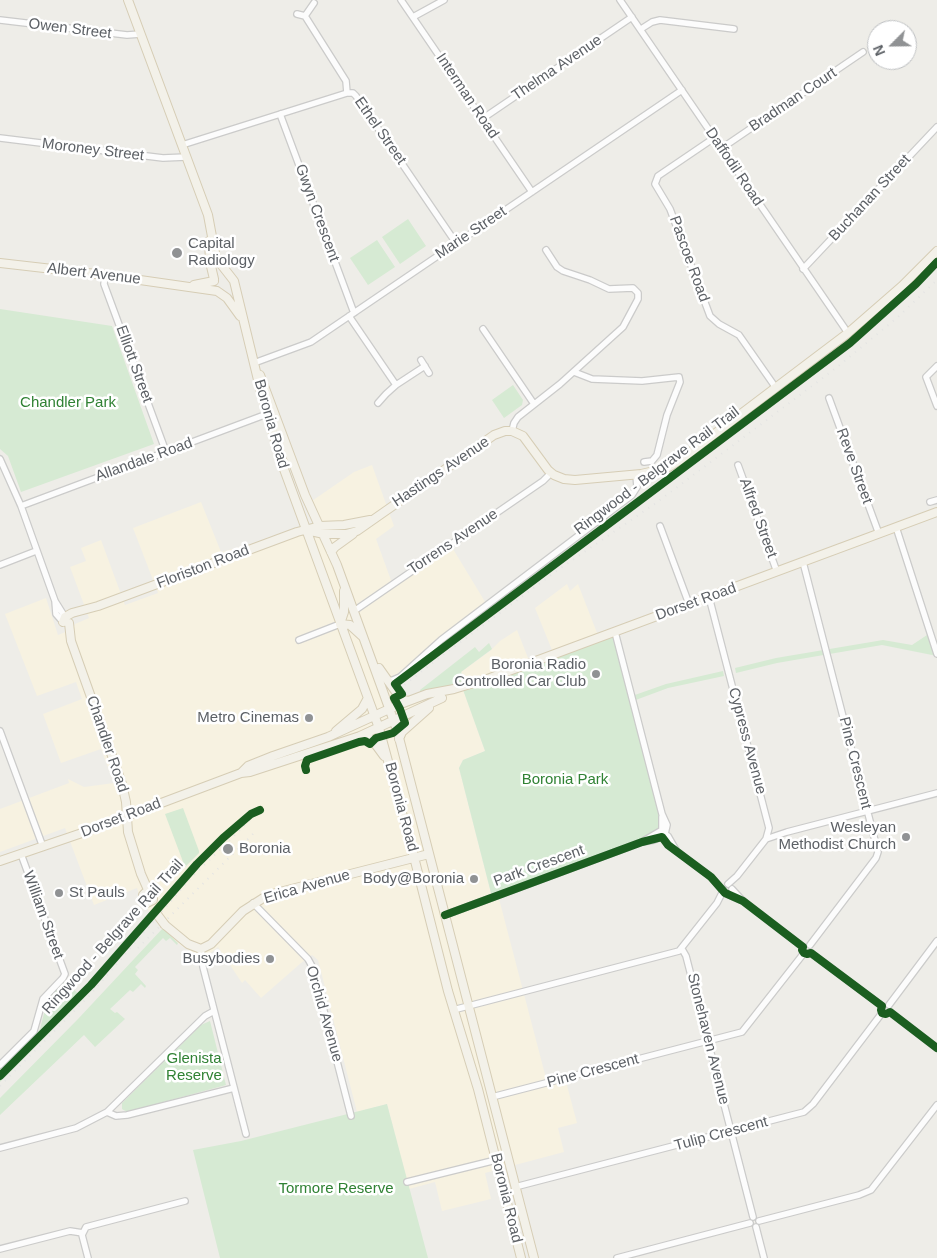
<!DOCTYPE html>
<html>
<head>
<meta charset="utf-8">
<style>
  body { margin:0 }
  #map { position:relative; width:937px; height:1258px; overflow:hidden; background:#eeede8; font-family:Arial,sans-serif }
  canvas { display:block }
  .north { position:absolute; left:867px; top:20px; width:50px; height:50px; box-sizing:border-box; background:#fff; border:1px solid #bec0c2; border-radius:50%; rotate:247deg; font-size:14px; font-weight:700; line-height:20px; text-align:center; color:#5d6166 }
  .north::after { content:''; display:block; margin:auto; width:18px; height:22px; background:#909294; clip-path:polygon(50% 0,100% 100%,50% 72%,0 100%) }
</style>
</head>
<body>
<div id="map">
<canvas width="937" height="1258"></canvas>
<div class="north">N</div>
</div>
<script>
const ctx = document.querySelector('canvas').getContext('2d');
ctx.lineJoin = 'round';
function paint(path, color) { ctx.fillStyle = color; ctx.fill(path, 'evenodd'); }
const shape = rows => new Path2D(rows.map(r => 'M' + r).join(''));
function trace(path, color, width, dash) { ctx.strokeStyle = color; ctx.lineWidth = width; ctx.lineCap = dash ? 'butt' : 'round'; ctx.setLineDash(dash || []); ctx.stroke(path); }
function drawText(font, color, halo, rows, align = 'center') {
  ctx.font = font + ' Arial,sans-serif'; ctx.lineWidth = 5; ctx.setLineDash([]); ctx.textBaseline = 'middle'; ctx.strokeStyle = halo; ctx.fillStyle = color; for (const [text, x, y, turn = 0] of rows) {
    ctx.save(); ctx.translate(x, y); ctx.rotate((+turn || 0) * Math.PI / 180); ctx.textAlign = isNaN(turn) ? turn : align; if (halo) ctx.strokeText(text, 0, 0); ctx.fillText(text, 0, 0); ctx.restore();
  }
}
paint(shape([
  [372,465,394,526,376,539,392,583,450,544,487,605,401,675,390,681,403,700,462,686,485,751,463,760,459,768,492,897,498,895,547,1082,565,1078,577,1123,558,1128,564,1152,485,1173,491,1199,442,1211,435,1182,409,1189,387,1104,357,1112,318,960,312,955,301,963,261,998,245,980,242,983,218,947,208,955,205,954,196,955,176,942,142,903,137,888,94,905,65,828,0,852,0,809,69,783,68,779,84,787,114,783,101,749,61,763,43,714,82,699,76,682,37,696,5,614,46,598,58,635,73,629,75,624,89,618,70,567,86,561,81,548,101,540,125,605,158,593,133,528,201,502,221,552,306,530,320,526,309,503,354,472],
  [567,584,570,591,578,584,599,638,554,655,535,608],
  [517,630,530,663,466,685,461,672,490,651,500,641]
]), '#f7f2e1');
paint(shape([
  [408,219,426,246,400,264,382,237],
  [377,240,395,267,368,285,350,258],
  [0,309,112,326,154,444,21,492,8,456,0,449],
  [513,385,523,400,522,405,504,418,492,400],
  [615,632,632,696,666,684,723,671,724,676,668,688,633,701,664,831,492,897,459,768,463,760,485,751,462,687,422,696,420,690,475,647,479,652,489,643,492,649,461,672,466,685],
  [930,633,937,656,882,645,777,663,736,673,735,668,776,658,883,640,912,645],
  [183,808,199,851,199,853,185,867,165,814],
  [163,928,178,943,177,945,170,938,166,941,163,938,135,967,138,970,135,974,146,986,145,988,141,984,133,992,130,990,110,1009,115,1013,117,1012,125,1019,95,1047,84,1035,0,1115,0,1098,78,1019],
  [64,982,84,998,0,1082,0,1070,36,1034,40,1029,48,998],
  [210,1021,226,1085,127,1112,122,1109,122,1103,201,1025],
  [387,1104,428,1258,220,1258,193,1150,241,1141]
]), '#d6ead3');
const minor = shape([
  [401,0,532,192],
  [620,0,848,333],
  [297,14,305,16,314,3],
  [305,16,346,81,347,93],
  [413,17,444,0],
  [0,20,127,35,141,34],
  [641,29,652,22,660,20,734,29],
  [280,114,354,313],
  [482,119,632,17],
  [0,138,163,158,186,157],
  [714,138,658,176,655,184,670,209,710,316,719,324,739,335,776,388],
  [182,145,347,93,353,93,356,96,456,243],
  [722,148,863,52],
  [803,269,937,127],
  [105,275,104,284,166,452],
  [349,316,396,385,425,366],
  [483,329,534,404],
  [421,360,429,373],
  [254,363,311,342,682,90],
  [937,366,926,377,937,406],
  [574,372,592,379,642,381,679,377,680,382,667,415,657,455,652,461,644,462],
  [829,398,879,534],
  [378,403,386,394,396,385],
  [512,431,514,423,518,417,560,384,623,327,638,299,638,293,633,288,609,289,590,280,563,271,557,267,546,250],
  [0,459,21,506,55,601,65,617],
  [738,465,777,572],
  [930,502,937,500],
  [21,506,267,414],
  [660,526,689,604],
  [896,527,937,654],
  [803,562,878,852,876,858,810,945],
  [0,565,36,551],
  [709,597,769,828,766,839,737,876,728,884],
  [55,601,56,614,63,622],
  [354,611,543,481,551,473],
  [299,640,340,624],
  [387,681,393,680,400,677,441,640,632,495,637,487,636,475],
  [0,731,43,847],
  [660,832,668,845,711,877,725,893,743,901],
  [662,833,668,836,676,850],
  [766,839,787,832,937,793],
  [645,840,662,830,662,817],
  [732,889,743,901,803,947],
  [253,903,308,959,313,968,351,1116],
  [445,915,642,842,654,840,665,834,667,825,662,814,615,632],
  [201,949,203,967,246,1134],
  [682,949,686,956,753,1217],
  [811,953,882,1006],
  [889,1005,937,941],
  [453,1010,679,951,717,903,723,891],
  [890,1012,937,1048],
  [0,1065,34,1031,43,999,63,978,65,974,21,854],
  [492,1097,742,1032,804,953],
  [107,1112,205,1016,214,1011],
  [0,1148,76,1128,107,1112,116,1116,127,1115,234,1088],
  [407,1182,496,1160],
  [515,1187,804,1112,813,1104,882,1013],
  [759,1221,859,1195,871,1190,937,1105],
  [756,1227,764,1258],
  [0,1249,70,1231,83,1233],
  [88,1258,82,1235,86,1227,185,1201],
  [617,1258,750,1223]
]);
const major = shape([
  [128,0,208,215,216,258,234,281,260,388,281,461,379,728,414,857,448,991,478,1089,521,1258],
  [209,241,210,262,214,279],
  [0,263,105,275,217,291,227,298,240,316],
  [194,285,214,281],
  [260,375,305,495,337,565,397,730,534,1258],
  [306,530,324,534,346,534,357,531,494,435,505,431,512,431,523,436,548,470,554,475,564,479,575,480,641,474,667,468,680,460,848,333,902,286,937,251],
  [331,552,335,547,353,534],
  [63,622,65,617,72,613,98,606,297,532,320,526,344,525,370,520],
  [69,623,71,641,122,784,126,802,128,832,141,874,149,892,153,895,153,900,147,903,144,901,143,895,145,893,149,892],
  [340,624,344,612,344,591],
  [340,624,350,625,362,636],
  [379,668,398,695,403,700,408,701],
  [336,731,362,709,368,698],
  [360,736,368,737,373,741,384,756],
  [399,739,402,732,429,708],
  [241,773,248,766,273,756,328,737,398,705,427,694,454,689,490,678,937,512],
  [0,861,79,834,241,773,250,772,360,736,442,698],
  [165,925,188,944,201,949,211,944,243,911,268,895,429,854]
]);
trace(minor, '#cbcbca', 8);
trace(major, '#d6cdb5', 10);
trace(minor, '#fcfcfc', 5.5);
trace(major, '#f3f1e9', 8);
trace(shape([
  [399,689,435,661,555,572,656,503,836,368,898,317,937,280],
  [138,948,257,830],
  [0,1086,89,996,190,879,252,818]
]), '#e4e4e3', 2, [1, 6]);
const majorBridge = shape([
  [156,913,165,925]
]);
trace(majorBridge, '#d6cdb5', 10, []);
trace(majorBridge, '#f3f1e9', 8);
trace(shape([
  [306,770,305,766,307,760,359,742,365,741,370,744,376,738,393,733,405,723,400,709,394,698,402,694,395,684,850,343,916,284,937,262],
  [445,915,642,842,662,837,668,845,711,877,725,893,743,901,803,947,802,950,804,953,807,954,811,953,882,1006,881,1010,882,1013,886,1014,890,1012,937,1048],
  [0,1076,91,985,197,864,223,838,251,814,260,810]
]), '#1b5e20', 8);
for (const [x, y, r, color] of [
  [177,253,6,"#909294"],
  [596,674,5,"#909294"],
  [309,718,5,"#909294"],
  [906,837,5,"#909294"],
  [228,849,6,"#909294"],
  [474,879,5,"#909294"],
  [59,893,5,"#909294"],
  [270,959,5,"#909294"]
]) { const dot = new Path2D(); dot.arc(x, y, r, 0, 2 * Math.PI); ctx.fillStyle = color; ctx.fill(dot); trace(dot, '#fff', 2); }
drawText('15px', '#5d6166', '#fff', [
  ["Owen Street",70,29,7],
  ["Thelma Avenue",557,68,-34],
  ["Interman Road",467,96,56],
  ["Bradman Court",793,100,-34],
  ["Ethel Street",380,131,55],
  ["Moroney Street",93,150,7],
  ["Daffodil Road",734,167,56],
  ["Buchanan Street",870,198,-47],
  ["Gwyn Crescent",317,213,70],
  ["Marie Street",471,233,-34],
  ["Pascoe Road",689,259,70],
  ["Albert Avenue",94,274,7],
  ["Elliott Street",134,364,70],
  ["Boronia Road",271,424,74],
  ["Allandale Road",144,460,-20],
  ["Reve Street",854,466,70],
  ["Ringwood - Belgrave Rail Trail",657,471,-37],
  ["Hastings Avenue",441,472,-34],
  ["Alfred Street",758,518,70],
  ["Torrens Avenue",453,542,-34],
  ["Floriston Road",203,567,-21],
  ["Dorset Road",696,602,-20],
  ["Cypress Avenue",747,741,75],
  ["Chandler Road",107,744,71],
  ["Pine Crescent",855,763,76],
  ["Boronia Road",401,807,75],
  ["Dorset Road",121,818,-21],
  ["Park Crescent",539,866,-20],
  ["Erica Avenue",307,887,-16],
  ["William Street",43,915,70],
  ["Ringwood - Belgrave Rail Trail",113,937,-48],
  ["Orchid Avenue",324,1014,74],
  ["Stonehaven Avenue",708,1039,76],
  ["Pine Crescent",593,1071,-15],
  ["Tulip Crescent",721,1134,-15],
  ["Boronia Road",506,1198,76]
]);
drawText('15px', '#5d6166', '#fff', [
  ["Capital",188,244,"left"],
  ["Radiology",188,261,"left"],
  ["Boronia Radio",586,665],
  ["Controlled Car Club",586,682],
  ["Metro Cinemas",299,718],
  ["Wesleyan",896,828],
  ["Methodist Church",896,845],
  ["Boronia",239,849,"left"],
  ["Body@Boronia",464,879],
  ["St Pauls",69,893,"left"],
  ["Busybodies",260,959]
], 'right');
drawText('15px', '#308234', '#fff', [
  ["Chandler Park",68,403],
  ["Boronia Park",565,780],
  ["Glenista",194,1059],
  ["Reserve",194,1076],
  ["Tormore Reserve",336,1189]
]);
</script>
</body>
</html>
